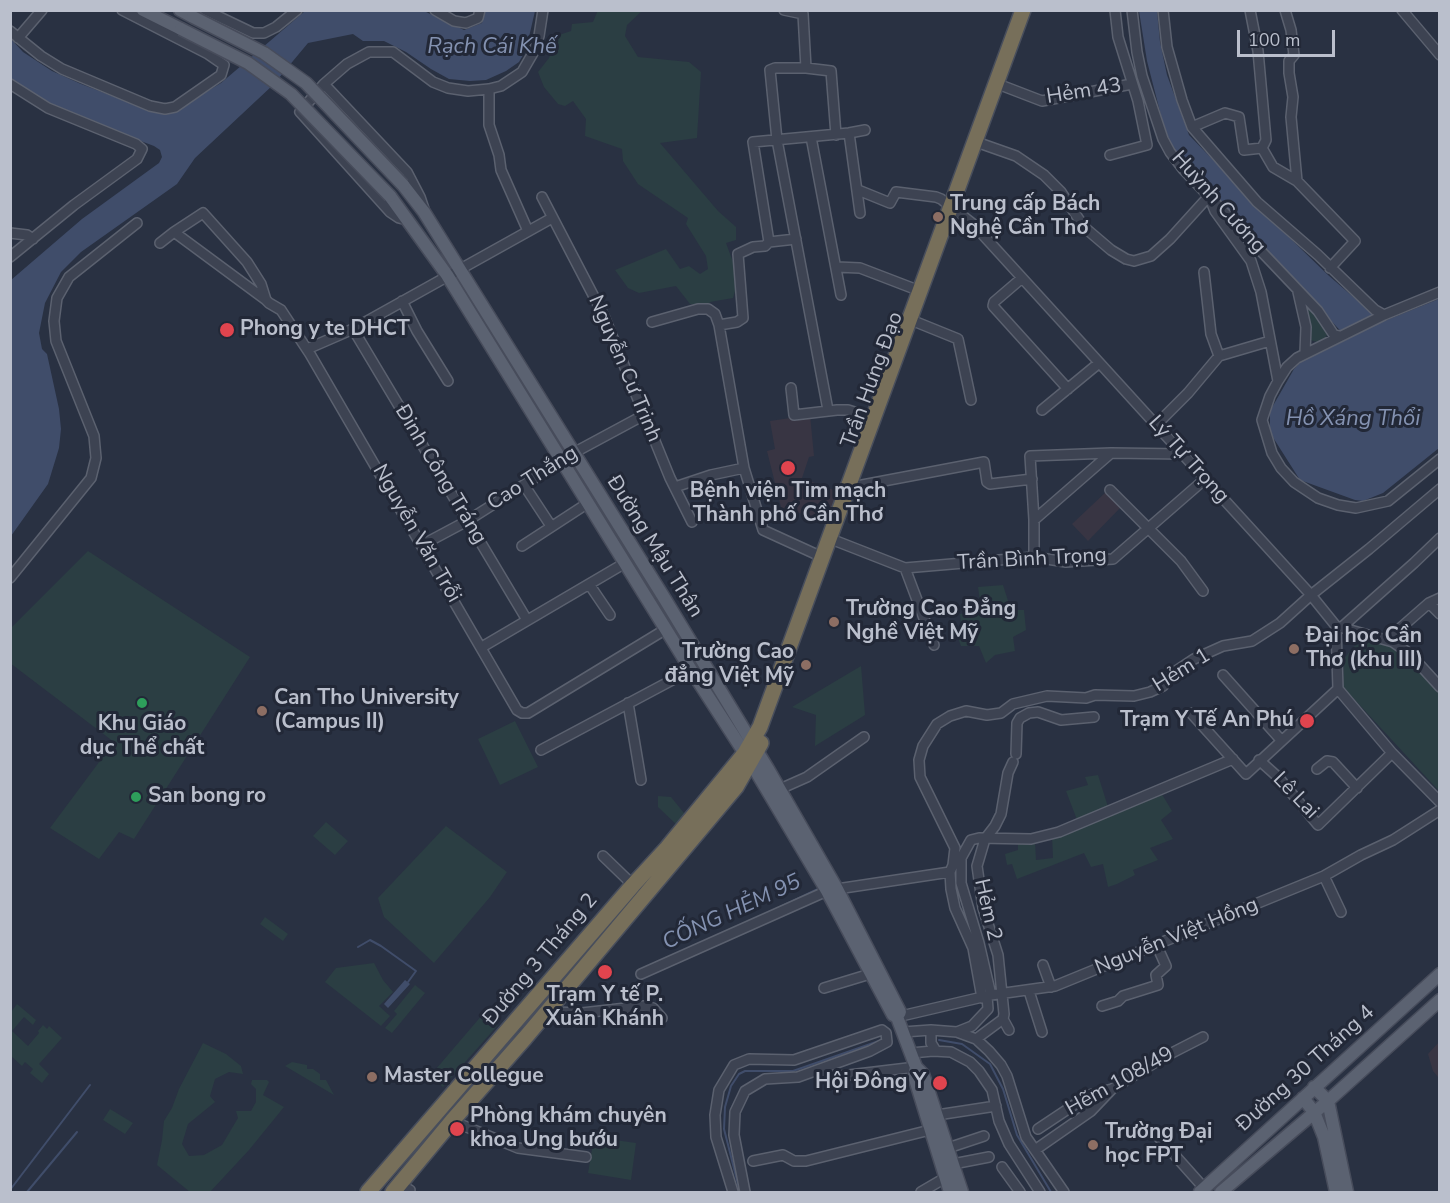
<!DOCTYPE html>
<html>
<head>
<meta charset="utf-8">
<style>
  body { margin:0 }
  #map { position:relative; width:1450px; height:1203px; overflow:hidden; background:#293142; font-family:"Nunito Sans",sans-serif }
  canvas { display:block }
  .frame { position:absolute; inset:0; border:12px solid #babfcc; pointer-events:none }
  .scale { position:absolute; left:1237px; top:30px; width:98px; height:27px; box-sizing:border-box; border:3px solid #babfcc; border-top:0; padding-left:8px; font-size:18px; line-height:21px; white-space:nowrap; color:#babfcc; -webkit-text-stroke:4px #222837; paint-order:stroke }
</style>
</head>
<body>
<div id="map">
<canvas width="1450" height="1203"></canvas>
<div class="frame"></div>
<div class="scale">100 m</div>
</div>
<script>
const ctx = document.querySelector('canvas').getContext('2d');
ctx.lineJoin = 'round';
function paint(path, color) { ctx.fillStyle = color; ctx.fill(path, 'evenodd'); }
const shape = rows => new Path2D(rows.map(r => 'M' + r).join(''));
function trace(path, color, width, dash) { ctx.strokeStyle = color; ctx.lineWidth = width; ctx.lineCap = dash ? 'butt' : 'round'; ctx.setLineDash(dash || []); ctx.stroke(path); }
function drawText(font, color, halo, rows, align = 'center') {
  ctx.font = font + ' "Nunito Sans",sans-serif'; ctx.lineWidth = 6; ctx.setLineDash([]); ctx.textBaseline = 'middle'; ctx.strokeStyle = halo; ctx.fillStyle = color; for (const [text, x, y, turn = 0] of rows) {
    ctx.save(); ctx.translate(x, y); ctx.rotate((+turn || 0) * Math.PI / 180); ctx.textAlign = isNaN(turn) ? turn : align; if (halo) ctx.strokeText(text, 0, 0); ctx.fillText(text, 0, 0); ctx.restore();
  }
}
paint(shape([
  [226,321,235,329,227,339,218,331],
  [810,415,814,456,809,457,802,478,839,492,828,523,790,510,782,511,767,451,775,449,770,421],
  [1107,491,1122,506,1088,541,1072,524],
  [1439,1042,1439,1082,1438,1077,1433,1071,1428,1054]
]), '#383543');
paint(shape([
  [598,10,642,11,627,25,625,36,638,57,689,62,701,72,697,138,660,143,718,211,736,227,736,240,726,243,739,278,733,298,710,302,707,306,690,304,676,286,639,293,628,288,615,270,666,249,680,269,689,266,700,274,708,269,706,256,686,224,688,218,638,184,623,161,622,149,585,136,586,119,573,101,565,106,558,104,544,87,538,72,549,58,556,36,571,31,572,24,593,22],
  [1304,300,1329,333,1323,340,1317,342,1310,340],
  [88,551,250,657,134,839,119,832,99,859,50,828,114,742,10,663,11,628],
  [1003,585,1011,610,1024,610,1026,630,1013,637,1015,651,995,655,986,663,979,646,961,646,955,630,961,625,960,614,981,609,978,587],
  [1381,640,1401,650,1439,693,1439,791,1343,687,1344,659,1353,647,1364,641],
  [861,666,865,715,815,746,816,715,792,707],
  [515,721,538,767,500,785,478,739],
  [1098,775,1109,810,1160,791,1172,811,1161,820,1173,839,1150,848,1158,860,1133,870,1135,875,1117,884,1108,887,1103,864,1091,867,1084,853,1017,879,1012,864,1007,865,1005,854,1018,850,1018,842,1035,842,1036,860,1053,858,1052,836,1079,825,1066,791,1088,785,1085,777],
  [658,796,671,797,688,818,679,827,658,807],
  [326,822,348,841,335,855,313,836],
  [446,826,507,872,490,897,434,963,384,917,378,898],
  [265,917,288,934,283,941,260,924],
  [374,963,383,980,393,992,379,1006,390,1016,381,1026,325,982,336,968],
  [415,985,425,993,392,1033,385,1028,397,1014,394,1011],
  [17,1004,36,1020,33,1025,24,1017,12,1031,28,1046,39,1033,38,1031,43,1025,47,1029,49,1026,62,1038,39,1064,49,1074,42,1083,30,1073,33,1069,25,1062,22,1066,11,1056,11,1012],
  [483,1014,498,1025,443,1087,430,1076],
  [203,1043,226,1054,241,1066,243,1074,229,1072,215,1079,210,1096,215,1102,188,1124,182,1144,189,1156,204,1155,222,1145,238,1118,236,1111,251,1111,256,1102,256,1089,251,1084,252,1080,267,1080,269,1082,263,1095,284,1107,249,1150,210,1192,190,1192,157,1165,162,1140,164,1121,172,1108,179,1089],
  [292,1062,307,1065,307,1069,313,1069,320,1074,320,1080,326,1080,334,1095,285,1066],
  [110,1109,133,1123,125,1134,103,1120],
  [594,1137,636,1143,631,1180,588,1173]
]), '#2b3e43');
paint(shape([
  [305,11,424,11,464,30,482,23,485,11,535,11,526,50,519,62,506,71,486,80,470,81,449,79,431,69,406,52,384,41,363,41,353,34,308,43,273,85,195,158,177,184,81,252,61,272,45,303,39,333,42,349,47,354,59,409,61,429,59,448,48,484,11,536,11,280,82,219,159,163,162,157,160,150,154,146,53,108,11,82,11,39,23,52,52,71,81,84,149,110,178,109,221,83],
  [1139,11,1157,11,1160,42,1167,75,1189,135,1262,211,1328,275,1382,322,1439,299,1439,448,1383,493,1363,501,1355,500,1300,480,1274,439,1270,431,1270,411,1294,369,1303,360,1348,339,1181,159,1167,139,1147,61],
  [405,980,410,984,388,1008,384,1004]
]), '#404d6a');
trace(shape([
  [780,907,818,889],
  [358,947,370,940,381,946,416,971,408,982],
  [939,1040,962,1044,990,1064,1003,1089,1017,1135,1051,1192],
  [10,1190,90,1085],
  [27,1192,77,1132],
  [740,1192,724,1129,725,1107,731,1086,739,1074,745,1071,793,1071,879,1041]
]), '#404d6a', 2);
const minor = shape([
  [205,10,253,33,264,33,276,27,297,10],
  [435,10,454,21,466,23,478,18,480,10],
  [784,10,803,14,806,68],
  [1132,10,1137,52,1142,76,1163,139,1170,152,1183,169,1318,311,1334,335,1339,336],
  [1163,10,1167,47,1182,100,1192,127,1257,202,1318,255,1375,310,1384,315],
  [1250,10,1258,51,1266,140,1262,148,1273,167,1297,181,1355,241,1330,268],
  [1285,10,1291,30,1294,55,1289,61,1289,73,1293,97,1291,117,1297,181],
  [1402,10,1440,55],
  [10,31,41,56,62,69,150,106,165,109,175,107,221,75,224,65,208,54,122,10],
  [18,38,42,10],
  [10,84,48,108,136,144,142,149,137,159,74,205,10,257],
  [324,84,407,172,420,197,424,209],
  [1003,86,1042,101,1132,84],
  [489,89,489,125,499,155,501,170,528,231],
  [1192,127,1225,113,1239,117,1244,150,1262,148],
  [849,133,860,213],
  [811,137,841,295],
  [982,144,1016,156,1044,175,1061,192,1084,227,1111,250,1126,259,1134,261,1151,256,1170,239,1209,196],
  [1110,155,1147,145,1138,101,1118,37,1115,10],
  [858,190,890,203,896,192,936,197,941,199,973,224,1311,595,1336,626,1393,642,1410,654,1440,687],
  [542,197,604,316,670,478,692,522],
  [1211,201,1215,211,1251,261,1261,292,1278,381],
  [407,220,399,218,390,212,300,112,324,84,347,64,369,52,393,52,433,82,448,88,468,91,489,89,501,86,522,72,533,53,539,36,543,10],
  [10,233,27,235,33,239],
  [796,239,769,242,765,246,753,247,738,254,743,318,737,322,719,325,744,468,763,530,822,557],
  [769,242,753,142,849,133,865,130],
  [160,243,174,232],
  [837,267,860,268,920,291],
  [1204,272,1211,334,1219,356],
  [1022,278,994,302,993,306,1068,389],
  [1298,292,1306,327,1305,353],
  [1440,292,1384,315,1297,358,1287,367,1278,381,1270,396,1262,420,1272,453,1281,468,1294,482,1318,498,1338,505,1356,508,1388,501,1440,459],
  [266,300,261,284,247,262,203,213,174,232,266,300,269,303,281,310,310,354,517,710,522,713,528,713,666,629],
  [402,301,417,331,448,381],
  [652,322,698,309,708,309,715,314,719,325],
  [916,322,958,339,971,400],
  [353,329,527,620],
  [307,349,353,329,552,218],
  [791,388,794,415,837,410,848,410,873,418],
  [828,410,777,140,770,70,775,68,806,68,831,71,836,135],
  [1042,410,1099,363],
  [1156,425,1188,393,1219,356,1270,341],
  [1111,453,1030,456,1034,520,1111,453,1183,454],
  [524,485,551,526],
  [857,486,984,462,987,482,990,484,1032,479],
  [675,487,711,475,744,468],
  [1110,490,1181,561,1203,591],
  [836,541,905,568,1034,557,1066,562,1113,559,1205,479],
  [422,545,467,521,579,450,644,415],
  [522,546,588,503],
  [1034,557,1034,520],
  [905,568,934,645],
  [10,578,91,478,96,458,94,436,56,341,54,321,57,298,69,277,137,223],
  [589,584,610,615],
  [1429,603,1440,614],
  [1336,626,1338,689,1392,753,1440,802],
  [1343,626,1414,563,1440,538],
  [1393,642,1397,631,1429,603,1440,598],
  [482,647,625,563],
  [1223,675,1281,740],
  [628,703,641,780],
  [1191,713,1246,774,1338,689],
  [541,750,691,670],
  [1016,754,1017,723,1020,718,1029,713,1038,712,1061,720,1094,717],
  [1259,760,1279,778,1318,825,1392,753],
  [1317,769,1327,761,1333,762,1357,788],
  [780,789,807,777,864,737],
  [603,856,633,885],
  [1324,876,1341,912],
  [837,889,950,872],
  [1043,965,1051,987],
  [641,974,827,891],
  [824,988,870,974],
  [1029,991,1042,1032],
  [991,995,979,943,961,883,961,858,971,840,979,838,1031,839,1059,832,1233,759],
  [982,998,973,948,955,908,951,889,950,872,953,865,955,848,920,777,919,760,923,746,937,724,950,716,966,711,987,715,1001,713,1013,704,1047,696,1086,698,1095,695,1134,696,1150,692,1163,686,1176,671,1194,659,1223,646,1252,641,1280,623,1311,595,1369,549,1440,489],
  [1102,1006,1118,1001,1123,996,1158,985,1156,975,1166,966,1157,946],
  [549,1010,555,1012,582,1013,644,1006,653,1008,662,1018],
  [897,1017,991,995,1055,986,1324,876,1361,855,1393,840,1440,810],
  [1003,1019,1009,1030],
  [931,1030,931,1043,936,1051],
  [903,1032,931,1030,957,1032,976,1039,989,1051,1001,1065,1007,1076,1026,1137,1064,1192],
  [957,1032,972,1026,988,1009,987,996],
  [976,1039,1003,1019,1004,1014,998,955,983,908,977,866,985,839,995,826,1001,814,1008,773,1013,762],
  [911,1053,933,1051,951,1052,970,1062,979,1071,992,1090,999,1121,1009,1144,1040,1192],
  [816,1071,824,1078,916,1067],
  [937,1115,996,1106],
  [452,1121,518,1148,586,1157],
  [1038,1129,1089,1095,1112,1089,1164,1057,1203,1037],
  [1155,1133,1204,1188],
  [948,1148,984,1136],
  [1035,1150,1091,1111,1112,1089],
  [753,1161,783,1155,794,1161,806,1161,930,1130],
  [953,1164,989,1157],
  [1002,1167,1020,1192],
  [400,1185,410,1190,408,1192],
  [733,1192,716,1137,715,1115,719,1090,734,1065,749,1059,794,1060,882,1030,886,1033,887,1042,870,1051,798,1077,765,1079,745,1091,735,1112,734,1135,745,1192],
  [921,1192,945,1178]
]);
const major = shape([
  [143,10,181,29],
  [180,10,193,17],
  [403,185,424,212,663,596,768,769,837,889,900,1012,897,1017,916,1067,923,1074,962,1192],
  [390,196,447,275,691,670,751,763,827,891,893,1015],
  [916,1067,914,1076,950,1192],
  [1314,1087,1328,1101,1347,1192],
  [1303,1098,1314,1112,1324,1137,1336,1192],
  [1200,1192,1440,974],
  [1221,1192,1328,1101,1440,1000]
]);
const highway = shape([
  [368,1192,633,885,667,848,745,753,760,727,1023,10],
  [393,1192,452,1121,525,1038,736,787,761,743]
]);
trace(minor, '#5b616f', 12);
trace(major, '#474c5b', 15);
trace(highway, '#484e5c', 18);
trace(minor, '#3d4352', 9);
trace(major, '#5b6271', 12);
trace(highway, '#776f5a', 15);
const majorBridge = shape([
  [193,17,264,53,306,83,403,185],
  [181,29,248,63,291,94,390,196]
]);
trace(majorBridge, '#474c5b', 15, []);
trace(majorBridge, '#5b6271', 12);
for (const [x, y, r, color] of [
  [938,217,6,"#8d6e63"],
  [227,330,8,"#e0444e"],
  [788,468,8,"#e0444e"],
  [834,622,6,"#8d6e63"],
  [1294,649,6,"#8d6e63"],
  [806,665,6,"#8d6e63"],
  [142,703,6,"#2e9e5b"],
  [262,711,6,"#8d6e63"],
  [1307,721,8,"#e0444e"],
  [136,797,6,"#2e9e5b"],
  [605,972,8,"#e0444e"],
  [372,1077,6,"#8d6e63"],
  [940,1083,8,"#e0444e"],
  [457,1129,8,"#e0444e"],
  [1093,1145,6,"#8d6e63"]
]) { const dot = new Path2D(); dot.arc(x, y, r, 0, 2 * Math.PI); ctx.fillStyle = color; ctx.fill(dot); trace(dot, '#222837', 2); }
drawText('21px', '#babfcc', '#222837', [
  ["Hẻm 43",1084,92,-9],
  ["Huỳnh Cương",1218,203,48],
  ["Nguyễn Cư Trinh",624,369,67],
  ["Trần Hưng Đạo",873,380,-70],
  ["Lý Tự Trọng",1188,460,48],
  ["Đinh Công Tráng",440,475,59],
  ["Cao Thắng",533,479,-32],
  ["Nguyễn Văn Trỗi",416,534,60],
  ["Đường Mậu Thân",654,547,58],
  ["Trần Bình Trọng",1032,560,-3],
  ["Hẻm 1",1182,671,-32],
  ["Lê Lai",1295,796,46],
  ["Hẻm 2",987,910,77],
  ["Nguyễn Việt Hồng",1177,937,-22],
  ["Đường 3 Tháng 2",541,960,-50],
  ["Đường 30 Tháng 4",1306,1069,-42],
  ["Hẽm 108/49",1120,1082,-29]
]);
drawText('bold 21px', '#babfcc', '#222837', [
  ["Trung cấp Bách",950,205],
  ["Nghệ Cần Thơ",950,229],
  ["Phong y te DHCT",240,330],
  ["Bệnh viện Tim mạch",788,492,"center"],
  ["Thành phố Cần Thơ",788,516,"center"],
  ["Trường Cao Đẳng",846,610],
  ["Nghề Việt Mỹ",846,634],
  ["Đại học Cần",1306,637],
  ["Thơ (khu III)",1306,661],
  ["Trường Cao",794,653,"right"],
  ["đẳng Việt Mỹ",794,677,"right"],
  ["Can Tho University",274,699],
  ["(Campus II)",274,723],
  ["Trạm Y Tế An Phú",1294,721,"right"],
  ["Khu Giáo",142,725,"center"],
  ["dục Thể chất",142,749,"center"],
  ["San bong ro",148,797],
  ["Trạm Y tế P.",605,996,"center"],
  ["Xuân Khánh",605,1020,"center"],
  ["Master Collegue",384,1077],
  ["Hội Đông Y",926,1083,"right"],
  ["Phòng khám chuyên",470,1117],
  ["khoa Ung bướu",470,1141],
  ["Trường Đại",1105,1133],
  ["học FPT",1105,1157]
], 'left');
drawText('italic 22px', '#8492b1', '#222837', [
  ["Rạch Cái Khế",492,48],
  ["Hồ Xáng Thổi",1353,420],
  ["CỐNG HẺM 95",732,913,-25]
]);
</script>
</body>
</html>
